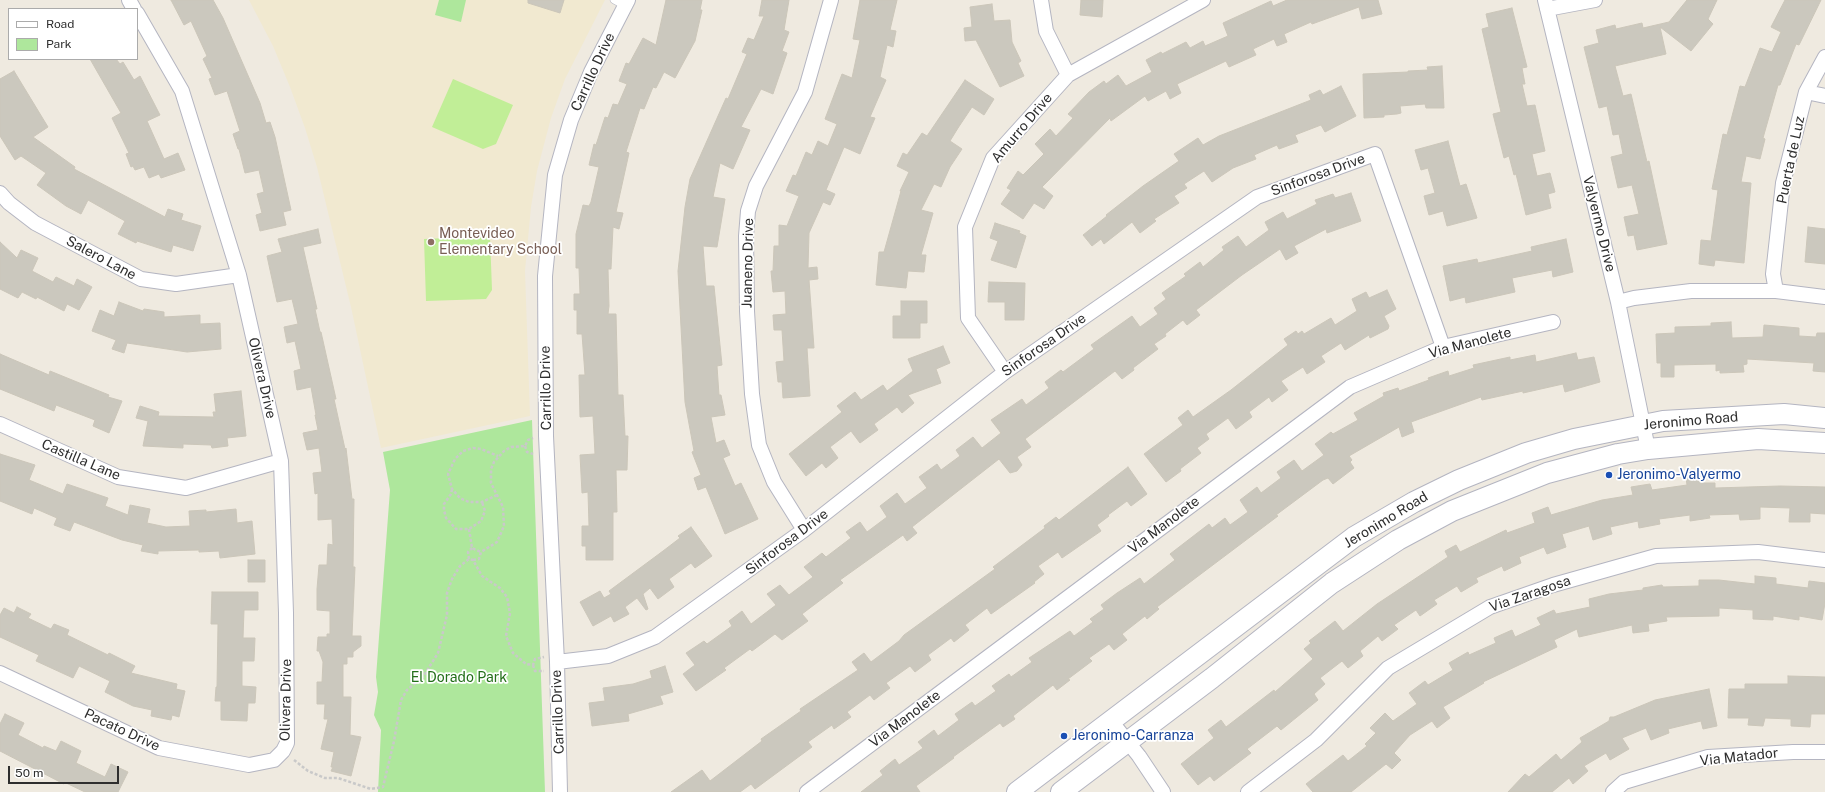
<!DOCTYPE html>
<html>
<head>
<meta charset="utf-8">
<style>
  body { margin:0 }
  #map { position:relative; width:1825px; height:792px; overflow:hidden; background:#efeae0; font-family:"Public Sans",sans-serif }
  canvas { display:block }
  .legend { position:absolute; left:8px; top:8px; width:130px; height:52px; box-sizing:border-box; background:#fff; border:1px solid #ababab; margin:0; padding:5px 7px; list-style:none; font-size:12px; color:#2e2e2e }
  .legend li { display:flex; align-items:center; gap:8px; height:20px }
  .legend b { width:20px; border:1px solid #ababab }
  .scale { position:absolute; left:8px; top:766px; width:111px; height:18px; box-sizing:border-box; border:2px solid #2e2e2e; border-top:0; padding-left:5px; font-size:12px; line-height:14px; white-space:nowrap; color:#2e2e2e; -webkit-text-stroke:3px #fff; paint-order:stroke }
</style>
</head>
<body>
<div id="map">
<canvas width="1825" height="792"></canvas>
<ul class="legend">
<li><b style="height:5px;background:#fff"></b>Road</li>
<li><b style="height:11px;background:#aee79c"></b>Park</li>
</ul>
<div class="scale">50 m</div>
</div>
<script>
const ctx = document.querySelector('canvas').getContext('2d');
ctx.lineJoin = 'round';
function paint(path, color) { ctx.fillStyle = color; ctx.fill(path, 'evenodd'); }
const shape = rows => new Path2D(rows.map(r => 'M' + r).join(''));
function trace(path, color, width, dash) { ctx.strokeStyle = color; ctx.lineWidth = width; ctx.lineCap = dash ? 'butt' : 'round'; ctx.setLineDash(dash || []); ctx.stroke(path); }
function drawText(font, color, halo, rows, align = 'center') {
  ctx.font = font + ' "Public Sans",sans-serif'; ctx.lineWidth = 3.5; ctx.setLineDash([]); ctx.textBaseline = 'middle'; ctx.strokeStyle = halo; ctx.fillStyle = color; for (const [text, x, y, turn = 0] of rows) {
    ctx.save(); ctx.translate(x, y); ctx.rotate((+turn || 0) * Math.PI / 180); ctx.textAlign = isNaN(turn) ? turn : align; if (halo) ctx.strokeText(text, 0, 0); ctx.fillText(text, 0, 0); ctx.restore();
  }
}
paint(shape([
  [249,0,605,0,565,79,551,118,537,171,531,207,525,271,530,416,381,448,351,307,317,167,305,128,290,87,273,46]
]), '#f1e9d0');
paint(shape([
  [439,0,466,0,461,22,435,15],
  [532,420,545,792,378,792,381,730,374,715,378,692,376,677,390,490,383,452]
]), '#aee79c');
paint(shape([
  [453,79,513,105,496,144,483,149,432,127],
  [490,236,492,290,486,299,426,301,424,239]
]), '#c1ee97');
const building = shape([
  [171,0,213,0,223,18,260,103,266,123,270,122,275,137,291,210,283,212,286,225,260,231,256,215,262,213,257,194,264,192,259,170,245,173,239,149,238,149,233,134,240,131,227,91,215,95,209,79,212,78,203,59,207,56,191,21,184,25,171,0],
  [528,0,564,0,560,13,528,3,528,0],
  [666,0,702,0,700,10,702,10,695,41,675,78,664,72,656,88,653,87,644,109,640,108,626,152,629,153,616,212,623,213,619,229,613,227,611,269,608,269,609,306,608,314,616,314,618,395,623,395,625,436,628,436,627,470,616,470,617,512,613,512,613,560,586,560,586,546,582,546,582,526,589,526,588,492,582,493,580,455,595,454,593,416,580,417,579,375,585,375,582,334,577,334,577,310,574,310,574,294,580,294,579,268,576,268,576,234,583,205,589,206,591,202,599,167,589,165,594,144,596,145,605,117,608,118,613,104,618,105,627,84,619,81,626,63,629,64,643,38,656,45,666,0],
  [762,0,789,0,784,30,789,32,782,51,787,53,773,94,761,89,741,127,750,130,733,169,720,163,713,197,725,199,717,247,703,246,706,286,714,286,722,365,717,366,719,395,721,395,725,415,711,417,716,443,724,440,730,455,723,458,735,486,741,483,758,519,725,534,706,487,698,490,694,478,701,475,692,452,694,451,685,402,678,271,685,207,690,179,726,98,728,99,747,54,742,52,748,38,754,40,764,16,759,16,762,0],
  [860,0,897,0,890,30,896,31,893,47,887,45,880,77,886,80,870,117,875,118,860,154,844,147,826,190,835,194,830,205,823,202,809,233,808,268,817,267,818,279,809,280,814,348,807,348,810,396,783,398,782,382,778,382,776,362,784,361,782,330,774,330,773,315,786,314,785,291,773,292,771,271,773,271,774,246,779,246,779,225,787,226,799,196,786,191,793,175,796,176,806,152,812,155,818,141,828,146,837,124,825,119,842,74,852,78,860,40,853,39,860,0],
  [1081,0,1103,0,1102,17,1080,15,1081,0],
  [1287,0,1378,0,1382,14,1362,19,1359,7,1312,24,1311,22,1284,34,1287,42,1277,46,1274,39,1253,49,1256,55,1229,67,1226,61,1177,84,1181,93,1170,99,1166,91,1148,101,1145,96,1111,121,1110,118,1042,187,1053,196,1044,209,1034,203,1023,219,1001,204,1011,190,1007,188,1018,171,1023,175,1044,154,1035,144,1050,129,1056,136,1073,118,1068,114,1089,92,1104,81,1106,84,1118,75,1126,86,1152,72,1146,60,1161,52,1162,54,1186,42,1190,48,1203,41,1205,46,1228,36,1223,23,1271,1,1273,6,1287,0],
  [1687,0,1717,0,1708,19,1713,24,1691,51,1660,27,1666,54,1615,66,1623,96,1631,94,1647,162,1649,161,1667,244,1637,250,1634,235,1628,236,1624,217,1639,214,1632,185,1618,188,1611,157,1623,154,1619,134,1613,135,1607,106,1599,108,1584,47,1599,43,1596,30,1615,25,1616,29,1642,23,1643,28,1669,22,1687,0],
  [1785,0,1821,0,1799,45,1796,44,1780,85,1778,85,1763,138,1765,139,1760,159,1746,156,1741,182,1751,183,1744,263,1715,260,1714,266,1699,264,1701,240,1711,241,1718,190,1712,189,1723,134,1727,135,1740,86,1745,87,1760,48,1772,52,1781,32,1771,27,1785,0],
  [992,4,994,21,1010,20,1012,42,1021,61,1018,63,1024,76,1000,87,976,40,965,41,964,28,972,27,970,7,992,4],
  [1512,8,1527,67,1522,68,1525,84,1522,84,1527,106,1535,105,1545,151,1532,154,1537,176,1550,173,1555,192,1548,194,1551,208,1526,215,1516,174,1514,175,1509,156,1504,158,1493,114,1501,112,1482,29,1489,27,1486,14,1512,8],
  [90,59,116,59,120,64,123,62,134,80,140,76,160,115,147,121,164,159,178,153,185,170,161,178,159,174,149,178,144,167,135,170,133,166,131,167,126,154,129,153,112,118,121,113,90,59],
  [1442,66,1444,108,1426,108,1425,104,1400,106,1401,113,1397,114,1384,115,1384,117,1364,118,1363,74,1408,72,1408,71,1428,70,1427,67,1442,66],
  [14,71,48,127,33,137,75,167,74,169,165,217,168,209,183,214,181,220,201,226,193,251,173,245,171,252,137,241,136,243,118,234,125,221,88,200,81,214,66,206,37,185,46,173,21,156,15,160,0,136,0,79,14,71],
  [965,80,994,99,984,115,972,107,958,128,950,141,962,149,950,167,941,187,934,184,921,210,933,213,921,255,926,255,924,272,908,271,906,288,876,285,879,252,884,252,901,191,900,191,909,172,897,166,903,153,907,155,922,133,927,136,965,80],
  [1341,86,1356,116,1325,132,1321,125,1295,135,1298,142,1279,149,1277,145,1254,155,1256,159,1233,168,1212,182,1204,171,1184,184,1187,188,1174,196,1179,203,1154,219,1156,221,1140,233,1132,222,1104,244,1101,239,1092,246,1083,235,1107,216,1106,215,1143,186,1179,161,1174,154,1198,138,1203,145,1219,136,1311,100,1309,95,1320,90,1323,95,1341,86],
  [1448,141,1460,186,1466,184,1477,218,1447,226,1443,211,1429,215,1424,196,1435,193,1428,168,1421,170,1415,150,1448,141],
  [1351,193,1361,221,1327,233,1326,229,1294,246,1298,253,1286,260,1280,249,1242,275,1196,310,1200,315,1187,325,1183,320,1165,334,1166,336,1154,344,1158,349,1133,368,1134,370,1122,379,1115,371,1025,439,1031,447,1017,457,1022,465,1017,471,1010,473,999,459,912,527,917,533,907,541,903,535,840,580,843,583,802,614,808,621,782,640,775,634,752,651,750,649,724,668,726,670,696,691,683,674,695,665,686,653,704,641,707,644,732,626,729,621,742,611,751,624,776,605,767,594,780,585,789,595,813,577,804,567,822,553,826,557,851,538,846,532,860,522,867,532,887,517,880,506,897,493,905,504,927,488,919,477,937,464,941,470,960,456,956,450,973,437,982,448,1001,433,991,420,1022,399,1026,405,1049,388,1045,382,1061,370,1063,372,1094,349,1091,345,1132,316,1140,327,1158,314,1154,308,1166,299,1162,293,1186,276,1184,274,1200,262,1203,267,1224,250,1222,247,1238,236,1246,247,1269,230,1265,222,1283,212,1287,219,1317,204,1315,200,1333,194,1335,198,1351,193],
  [995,223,1020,231,1019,233,1026,236,1016,268,991,260,998,241,990,238,995,223],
  [1808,227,1825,229,1825,264,1805,262,1808,227],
  [318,229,321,243,303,247,317,309,315,309,320,332,321,332,336,399,334,399,345,449,346,448,352,499,354,499,353,567,355,567,352,636,361,636,361,646,353,652,353,657,347,657,347,664,343,664,343,697,351,697,350,735,361,737,351,776,331,771,333,767,331,767,334,752,321,749,328,719,324,719,325,704,317,704,317,682,322,682,323,662,319,651,317,651,318,637,327,637,327,634,330,634,330,611,317,610,317,589,319,565,327,565,328,544,333,545,332,519,318,520,318,493,315,494,313,473,322,472,319,448,307,450,303,433,318,430,315,415,316,415,311,387,297,390,294,371,301,369,295,341,287,343,284,327,298,324,292,299,277,302,267,256,282,252,278,239,318,229],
  [1566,239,1573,272,1553,277,1552,270,1512,278,1515,292,1466,303,1465,297,1450,301,1443,266,1477,259,1478,263,1532,251,1531,247,1566,239],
  [0,242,17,258,21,250,38,258,32,271,53,282,56,277,74,286,77,279,92,287,79,310,67,304,64,311,37,297,36,299,22,292,18,298,0,289,0,242],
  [989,282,1025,283,1024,320,1005,320,1005,302,988,302,989,282],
  [1387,290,1396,309,1384,316,1389,326,1388,329,1370,338,1369,335,1345,350,1341,343,1321,356,1325,362,1307,374,1303,367,1281,381,1288,390,1272,402,1269,397,1249,412,1252,417,1236,429,1228,418,1206,434,1209,439,1197,448,1201,453,1180,469,1181,471,1166,482,1144,454,1183,425,1178,418,1188,410,1193,417,1231,390,1288,345,1284,339,1296,331,1298,334,1302,331,1304,334,1331,318,1335,325,1357,311,1352,299,1366,292,1369,298,1387,290],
  [901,301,927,301,927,323,920,323,920,338,893,338,893,316,901,316,901,301],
  [119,302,143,311,144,309,164,312,164,317,200,315,200,324,220,323,221,349,187,352,127,343,124,353,112,349,116,340,92,331,100,310,114,316,119,302],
  [1731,322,1732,338,1763,337,1764,325,1799,328,1799,336,1816,337,1817,333,1825,333,1825,372,1813,371,1814,363,1747,359,1747,364,1743,365,1744,372,1720,373,1720,370,1716,371,1716,364,1674,365,1674,377,1661,377,1661,363,1657,363,1656,334,1675,333,1675,327,1711,326,1711,323,1731,322],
  [943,346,950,363,936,369,941,383,908,395,914,403,902,413,897,407,874,424,878,430,860,443,851,431,830,447,838,458,826,468,822,463,806,476,789,454,842,412,837,406,855,392,861,400,883,385,887,391,913,371,908,359,943,346],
  [1576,353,1578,360,1594,357,1600,382,1565,392,1563,384,1523,393,1523,391,1482,400,1481,397,1411,422,1414,432,1402,437,1399,427,1349,456,1352,460,1350,462,1354,468,1333,484,1328,478,1323,480,1276,515,1278,516,1157,607,1159,609,1147,619,1145,616,1122,634,1127,640,1114,650,1109,644,1089,658,1092,661,1068,679,1070,680,1057,690,1053,685,1013,716,1015,719,1003,727,1000,723,953,757,954,758,916,786,920,792,861,792,883,775,880,771,895,759,899,765,923,748,918,742,934,730,938,736,959,720,955,714,972,702,975,706,996,691,992,686,1009,674,1011,677,1032,662,1029,658,1070,631,1074,636,1093,622,1090,619,1104,609,1101,605,1117,593,1140,578,1144,584,1175,560,1170,554,1209,524,1212,528,1225,518,1230,525,1248,512,1240,500,1257,487,1261,493,1281,478,1277,472,1294,460,1302,471,1324,455,1315,444,1331,432,1333,434,1358,420,1354,413,1384,396,1383,393,1398,388,1399,391,1429,380,1428,378,1448,371,1449,376,1474,368,1473,365,1510,357,1510,360,1535,355,1536,362,1576,353],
  [0,354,49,375,50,371,109,395,108,397,122,401,109,433,93,426,95,420,56,405,54,411,0,389,0,354],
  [241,391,246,436,227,438,228,446,212,448,211,445,183,444,183,448,143,446,148,421,136,418,140,406,159,412,158,416,214,417,213,412,216,412,214,394,241,391],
  [0,454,35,465,29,480,63,494,67,484,108,498,105,506,128,515,130,505,150,509,147,523,166,527,190,526,189,511,206,510,206,512,236,509,237,523,252,521,255,554,220,558,219,551,199,552,199,550,158,551,158,554,141,551,143,545,122,540,74,522,70,531,54,525,57,518,34,508,32,514,0,501,0,454],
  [1128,467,1147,494,1131,506,1127,501,1108,515,1109,516,1097,525,1101,531,1062,558,1058,552,1038,566,1044,574,1034,582,1035,583,991,614,987,608,965,625,969,630,954,642,951,638,928,655,931,660,915,672,910,666,886,683,890,688,874,700,870,695,847,712,851,717,834,729,832,725,808,742,812,747,755,789,751,784,740,792,671,792,702,770,710,781,762,741,761,739,801,711,800,709,858,670,852,662,864,653,871,662,899,641,904,635,995,569,993,567,1045,528,1044,526,1056,517,1059,520,1128,467],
  [1702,476,1704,483,1715,483,1715,488,1780,486,1825,487,1825,514,1810,513,1810,522,1789,522,1790,508,1760,507,1760,519,1740,520,1739,514,1709,515,1710,518,1690,521,1690,515,1659,519,1660,524,1639,528,1638,521,1610,527,1612,534,1593,540,1589,526,1562,534,1566,547,1547,554,1544,547,1519,557,1521,563,1504,571,1502,566,1476,578,1478,582,1461,592,1457,586,1434,600,1437,604,1420,616,1416,610,1394,625,1398,629,1382,641,1378,636,1360,651,1363,656,1348,668,1342,661,1320,678,1325,684,1314,694,1318,700,1281,730,1277,726,1247,749,1251,753,1214,781,1210,776,1198,785,1181,764,1214,738,1208,730,1221,720,1226,727,1274,690,1275,692,1313,659,1304,649,1311,643,1309,641,1335,621,1343,631,1377,604,1448,557,1445,551,1456,545,1460,552,1506,530,1507,533,1535,523,1532,513,1548,507,1551,515,1602,500,1633,495,1631,487,1650,484,1652,490,1687,485,1686,478,1702,476],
  [691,527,712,556,695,568,691,563,669,579,674,587,658,599,650,588,643,594,648,609,646,610,637,598,625,607,629,614,614,622,611,616,593,626,580,602,600,591,604,598,611,594,609,591,663,551,680,538,678,536,691,527],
  [248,560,265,560,265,582,248,582,248,560],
  [1755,576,1776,578,1776,584,1808,588,1809,581,1825,583,1825,603,1822,620,1799,616,1799,620,1773,616,1773,620,1753,619,1753,610,1719,608,1719,616,1666,617,1667,621,1648,624,1649,631,1633,633,1632,625,1579,637,1577,629,1554,640,1557,647,1483,682,1484,683,1443,707,1450,718,1437,728,1432,721,1410,735,1394,753,1401,760,1392,769,1386,764,1351,792,1313,792,1306,784,1343,755,1348,761,1367,746,1365,744,1376,733,1370,728,1385,713,1393,721,1417,704,1409,693,1425,681,1428,685,1453,670,1449,663,1468,652,1469,655,1496,643,1494,638,1512,630,1515,637,1541,625,1537,618,1554,610,1556,614,1590,607,1589,599,1609,594,1643,590,1643,588,1662,585,1663,587,1699,586,1699,580,1719,580,1755,584,1755,576],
  [212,592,258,592,258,610,244,610,243,638,255,638,254,661,242,661,242,686,256,687,255,703,248,703,247,721,221,720,221,701,215,701,216,687,217,687,218,624,211,624,212,592],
  [17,607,31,614,28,618,51,629,54,624,69,630,67,635,108,655,109,653,135,666,131,673,177,684,176,689,185,691,179,717,172,715,171,720,151,716,152,710,133,706,105,692,110,681,79,666,73,678,36,661,39,655,0,637,0,615,4,608,14,613,17,607],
  [665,666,673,692,660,696,663,704,628,714,629,721,592,726,589,703,605,701,603,688,633,684,652,678,650,671,665,666],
  [1788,676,1825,677,1825,714,1811,714,1810,727,1791,726,1791,719,1765,718,1763,726,1748,725,1749,718,1728,718,1729,689,1745,689,1745,684,1788,684,1788,676],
  [1709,689,1717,726,1703,729,1701,721,1668,729,1669,733,1651,740,1646,728,1622,738,1629,749,1610,760,1606,753,1584,766,1588,771,1573,784,1569,778,1552,792,1508,792,1525,774,1529,777,1556,754,1561,760,1582,742,1580,738,1609,721,1610,717,1614,717,1655,700,1709,689],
  [5,714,24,723,18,735,43,748,44,746,56,751,61,741,81,751,76,763,105,777,111,764,128,772,118,792,85,792,64,782,64,784,0,751,0,724,5,714]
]);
paint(building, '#cbc8be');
trace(building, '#cbc6b9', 1);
const lane = shape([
  [614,0,625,6]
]);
const street = shape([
  [129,0,134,9],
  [1041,0,1046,31,1068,75],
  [1545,0,1618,302,1648,449],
  [1547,9,1595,0],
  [1806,92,1825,96],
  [0,193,9,203,35,223,141,279,176,284,239,275],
  [1776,291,1773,274,1783,183,1806,92,1825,57],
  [1618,302,1634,298,1691,291,1776,291,1825,297],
  [1005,372,968,318,965,227,993,158,1068,75,1203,0],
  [0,424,118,477,186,488,281,461],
  [804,530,774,482,759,445,752,394,747,311,746,236,748,211,756,186,805,92,831,0],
  [557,662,608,656,655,637,804,530,1005,372,1257,197,1375,154,1443,347],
  [0,673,159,748,249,765,274,760,283,751,287,743,286,613,281,461,239,275,182,91,137,13],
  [1111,721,1139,756,1163,792],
  [560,792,557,662,546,436,545,276,555,175,571,120,591,72,628,0],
  [807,792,1350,387,1443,347,1553,322],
  [1248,792,1316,740,1388,668,1490,607,1553,585,1656,556,1758,552,1825,560],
  [1613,792,1624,782,1708,757,1793,752,1825,752]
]);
const secondary = shape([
  [1017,792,1354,537,1414,502,1459,480,1526,453,1574,439,1663,421,1784,414,1825,418],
  [1061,792,1212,678,1332,583,1398,540,1452,511,1547,473,1618,454,1648,449,1758,439,1825,443]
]);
trace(lane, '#b4b5c1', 8);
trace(street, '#b4b5c1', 16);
trace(secondary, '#b4b5c1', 22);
trace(shape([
  [525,446,527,452,533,454],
  [452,489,451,494,444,504,444,510,446,518,456,529,469,529,481,521,485,511,482,502],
  [497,495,482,502,469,502,460,498,452,489,448,474,455,459,463,451,473,448,481,449,498,456],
  [469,529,472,548,481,552],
  [469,559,468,552,472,548],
  [473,560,479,559,481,552,497,542,504,526,503,507,491,483,491,469,494,462,504,451,511,447,525,446,528,440,533,438],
  [533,665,535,671,544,671],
  [294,760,308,771,325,778,338,778,371,789,383,787,394,741,401,700,407,690,423,677,438,653,447,615,447,593,452,579,460,566,469,559,473,560,482,576,500,588,507,597,510,613,506,636,513,653,526,664,533,665,535,659,544,657]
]), '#c9c9c9', 2.5, [3, 2]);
trace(lane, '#fff', 7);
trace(street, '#fff', 14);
trace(secondary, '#fff', 20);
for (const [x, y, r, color] of [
  [431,242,4,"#8d6e63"],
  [1609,475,4,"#1a4fb4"],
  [1064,736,4,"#1a4fb4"]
]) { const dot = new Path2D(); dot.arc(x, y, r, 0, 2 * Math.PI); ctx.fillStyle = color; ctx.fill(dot); trace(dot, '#fff', 1.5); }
drawText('14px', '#2e2e2e', '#fff', [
  ["Carrillo Drive",593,72,-65],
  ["Amurro Drive",1022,128,-50],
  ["Puerta de Luz",1791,160,-78],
  ["Sinforosa Drive",1318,175,-20],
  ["Valyermo Drive",1599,224,76],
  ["Salero Lane",101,258,28],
  ["Juaneno Drive",748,263,-89],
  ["Via Manolete",1470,343,-15],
  ["Sinforosa Drive",1044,345,-35],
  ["Olivera Drive",262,378,77],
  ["Carrillo Drive",546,388,-91],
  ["Jeronimo Road",1691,421,-5],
  ["Castilla Lane",81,460,23],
  ["Jeronimo Road",1386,520,-31],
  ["Via Manolete",1164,525,-37],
  ["Sinforosa Drive",787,542,-37],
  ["Via Zaragosa",1530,594,-19],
  ["Olivera Drive",286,700,-89],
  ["Carrillo Drive",558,712,-92],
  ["Via Manolete",905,719,-37],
  ["Pacato Drive",122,730,25],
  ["Via Matador",1739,757,-6]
]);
drawText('14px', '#785e54', '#fff', [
  ["Montevideo",439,234],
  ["Elementary School",439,250]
], 'left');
drawText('14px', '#164399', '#fff', [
  ["Jeronimo-Valyermo",1617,475],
  ["Jeronimo-Carranza",1072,736]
], 'left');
drawText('14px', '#236f19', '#fff', [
  ["El Dorado Park",459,678]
]);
</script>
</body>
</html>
